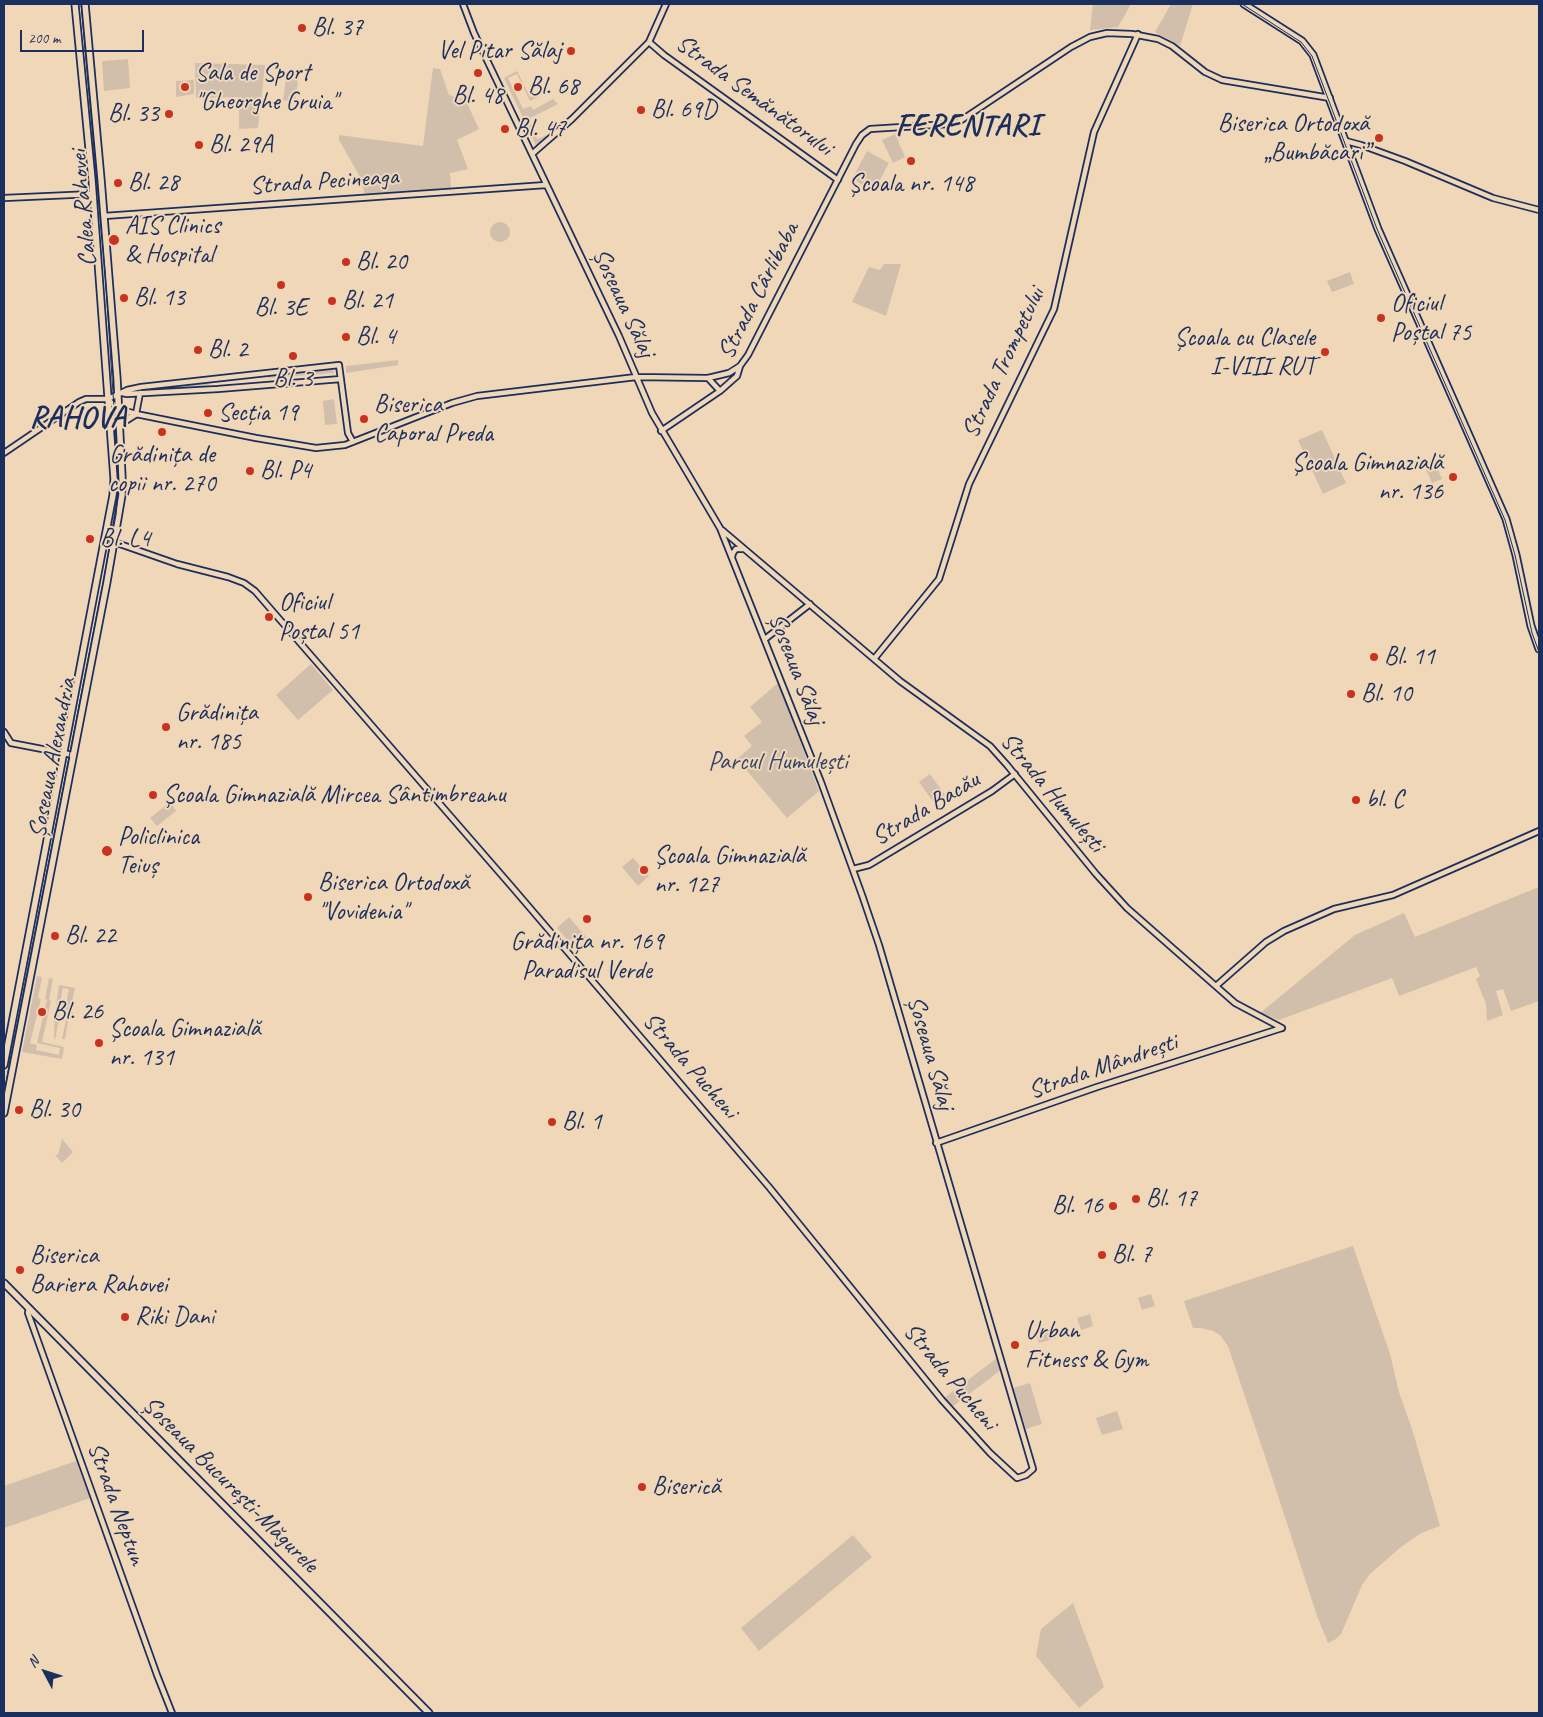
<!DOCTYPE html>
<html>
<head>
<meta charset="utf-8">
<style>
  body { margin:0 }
  #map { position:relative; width:1543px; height:1717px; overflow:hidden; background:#f0d7b8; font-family:Caveat,sans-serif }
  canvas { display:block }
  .frame { position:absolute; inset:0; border:5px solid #1b2f5e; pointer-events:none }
  .north { position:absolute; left:20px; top:1647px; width:50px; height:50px; -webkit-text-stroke:4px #f0d7b8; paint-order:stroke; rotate:310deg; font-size:14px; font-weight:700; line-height:20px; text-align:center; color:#1b2f5e }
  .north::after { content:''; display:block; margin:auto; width:18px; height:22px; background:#1b2f5e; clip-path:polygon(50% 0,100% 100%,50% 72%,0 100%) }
  .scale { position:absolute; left:20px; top:30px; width:124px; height:22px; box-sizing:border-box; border:2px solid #1b2f5e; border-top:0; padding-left:6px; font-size:15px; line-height:18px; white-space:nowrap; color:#1b2f5e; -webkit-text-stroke:4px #f0d7b8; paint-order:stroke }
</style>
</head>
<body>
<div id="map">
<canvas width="1543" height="1717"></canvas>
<div class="frame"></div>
<div class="north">N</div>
<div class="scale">200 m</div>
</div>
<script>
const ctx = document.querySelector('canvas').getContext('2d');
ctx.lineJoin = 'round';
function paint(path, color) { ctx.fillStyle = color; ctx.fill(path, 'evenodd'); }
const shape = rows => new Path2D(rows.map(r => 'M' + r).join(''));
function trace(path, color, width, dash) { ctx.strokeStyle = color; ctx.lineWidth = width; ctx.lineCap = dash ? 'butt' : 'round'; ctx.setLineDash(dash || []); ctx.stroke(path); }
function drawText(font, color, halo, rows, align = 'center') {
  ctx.font = font + ' Caveat,sans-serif'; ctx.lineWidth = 4; ctx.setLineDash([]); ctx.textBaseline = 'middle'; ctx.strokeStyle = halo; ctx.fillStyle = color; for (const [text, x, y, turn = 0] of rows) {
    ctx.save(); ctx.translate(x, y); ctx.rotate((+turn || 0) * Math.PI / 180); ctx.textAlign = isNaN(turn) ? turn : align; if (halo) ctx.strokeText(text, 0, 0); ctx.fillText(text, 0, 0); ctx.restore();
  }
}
paint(shape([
  [1093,4,1131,4,1118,27,1090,30],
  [1171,4,1193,4,1180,46,1155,32],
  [128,59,130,88,104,91,102,61],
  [195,63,265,65,258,128,239,129,239,97,196,98],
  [433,68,440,69,449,95,465,99,479,129,457,140,468,169,450,173,451,188,365,194,359,175,339,140,339,135,423,146],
  [517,71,530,97,537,94,540,96,530,101,517,74,508,78,523,109,531,106,533,110,553,99,558,104,528,119,537,139,547,135,550,138,537,147,504,78],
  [287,72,299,74,295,102,283,100],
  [194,80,194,94,176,97,176,81],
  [895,134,905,157,893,163,882,140],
  [867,151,889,163,874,191,852,179],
  '490 232a10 10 0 1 1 20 0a10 10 0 1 1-20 0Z',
  [884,264,901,264,886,316,852,302,869,267,880,270],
  [1350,272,1354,284,1332,292,1327,281],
  [398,360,398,365,346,373,346,366],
  [333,369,334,373,268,378,267,376],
  [209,381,209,387,172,389,172,385],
  [334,399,337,424,325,425,323,401],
  [1322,430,1346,483,1323,494,1298,440],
  [1435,463,1442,479,1432,483,1425,467],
  [311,664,333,690,298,720,276,695],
  [778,683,819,791,787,818,737,759,752,746,744,736,762,722,750,707],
  [930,774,945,795,934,803,919,782],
  [170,802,176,811,157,826,150,818],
  [633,858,649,876,638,886,622,867],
  [1539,887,1539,1001,1511,1011,1503,989,1496,991,1503,1015,1487,1021,1486,1004,1476,979,1480,976,1476,967,1399,996,1392,978,1279,1020,1260,1013,1355,935,1404,913,1415,937],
  [569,917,587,938,574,948,557,928],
  [37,976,42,977,38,998,41,999,30,1043,37,1045,36,1050,59,1055,60,1048,37,1043,47,1000,45,999,49,978,53,979,49,1000,51,1001,42,1042,64,1047,62,1059,22,1052],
  [59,985,75,988,70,1012,73,1013,72,1015,69,1015,65,1039,62,1039,67,1015,64,1014,69,989,63,988,58,1012,60,1013,55,1040,54,1037,55,1012],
  [62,1139,73,1152,62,1163,55,1155,58,1155],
  [1353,1246,1390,1354,1399,1392,1413,1432,1440,1526,1421,1533,1401,1547,1370,1574,1362,1585,1341,1634,1336,1639,1328,1643,1317,1616,1269,1468,1228,1346,1220,1335,1213,1331,1201,1328,1193,1328,1184,1301],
  [1151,1294,1155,1306,1142,1310,1138,1298],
  [1090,1314,1093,1326,1081,1330,1077,1318],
  [1048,1328,1052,1339,1039,1343,1035,1332],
  [997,1358,1001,1370,952,1407,944,1398],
  [1030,1383,1042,1424,1026,1429,1013,1388],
  [1117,1411,1123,1429,1102,1435,1096,1418],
  [76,1461,90,1498,4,1528,4,1486],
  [853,1535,872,1557,759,1651,741,1628],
  [1073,1603,1104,1687,1079,1708,1036,1656,1041,1629]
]), '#d1bfab');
const minor = shape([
  [649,42,664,55,838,180],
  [1346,141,1361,145,1405,161,1493,198,1539,210],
  [532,154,572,119,649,42,666,4],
  [4,198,93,194],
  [104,216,546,185],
  [708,378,720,391],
  [122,393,127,394,218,389,341,379],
  [108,399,127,390,141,387,339,365,348,433,353,442],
  [108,400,119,409,136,414,256,438,316,448,345,445,452,403,477,396,636,377,708,378,729,373,740,366],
  [136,414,140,393],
  [661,431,720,391,737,376,740,366,748,355,856,144,862,135,870,129,950,124,960,121,1071,47,1090,37,1107,33,1132,34,1158,39,1172,46,1205,72,1222,80,1330,98],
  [4,453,79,402,86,399,108,399],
  [722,530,900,681,990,746,1007,765,1096,874,1127,908,1235,1003,1282,1028],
  [114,542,177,564,228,577,244,583,255,591,512,887,769,1187,942,1400,990,1453,1017,1478,1026,1475,1033,1469,879,945,862,895,821,782,720,528,652,413,619,336,474,33,463,4],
  [732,557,733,553,736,549,744,549],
  [765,639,810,604],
  [874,659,939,579,969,484,1054,309,1094,132,1138,34],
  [4,732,11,743,73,755],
  [853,869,869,865,992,791,1015,774],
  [1216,986,1266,942,1284,931,1334,909,1393,895,1539,831],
  [936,1143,1097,1087,1282,1028],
  [29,1308,28,1313,157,1675,172,1713]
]);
const major = shape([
  [1244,4,1302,41,1313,55,1378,229,1506,519,1516,555,1531,626,1539,649],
  [120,424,136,414],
  [4,1065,113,495,114,479,92,180,75,4],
  [4,1113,107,582,122,495,122,476,117,378,101,179,85,4],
  [4,1283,429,1713]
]);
trace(minor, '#1b2f5e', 8);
trace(major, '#1b2f5e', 9);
trace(minor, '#f0d7b8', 4.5);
trace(major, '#f0d7b8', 5.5);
trace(shape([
  [1242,4,1301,42,1312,56,1377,229,1505,520,1515,555,1532,633,1539,652],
  [4,1092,116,515,119,484,105,272,81,4]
]), '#1b2f5e', 1);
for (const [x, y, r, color] of [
  [302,28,5,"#c8321e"],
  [571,51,5,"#c8321e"],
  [478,73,5,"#c8321e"],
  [185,87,5,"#c8321e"],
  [518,87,5,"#c8321e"],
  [641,110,5,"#c8321e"],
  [169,114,5,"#c8321e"],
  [505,129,5,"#c8321e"],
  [1379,138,5,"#c8321e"],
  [199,145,5,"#c8321e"],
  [911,161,5,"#c8321e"],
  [118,183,5,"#c8321e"],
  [114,240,6,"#c8321e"],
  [346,262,5,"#c8321e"],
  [281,285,5,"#c8321e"],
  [124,298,5,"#c8321e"],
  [332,301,5,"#c8321e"],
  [1381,318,5,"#c8321e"],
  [346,337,5,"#c8321e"],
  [198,350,5,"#c8321e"],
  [1325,352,5,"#c8321e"],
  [293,356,5,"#c8321e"],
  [208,413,5,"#c8321e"],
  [364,419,5,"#c8321e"],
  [162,432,5,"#c8321e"],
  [250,471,5,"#c8321e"],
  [1453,477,5,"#c8321e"],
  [90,539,5,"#c8321e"],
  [269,617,5,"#c8321e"],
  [1374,657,5,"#c8321e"],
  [1351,694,5,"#c8321e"],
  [166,727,5,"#c8321e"],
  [153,795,5,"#c8321e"],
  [1356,800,5,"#c8321e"],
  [107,851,6,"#c8321e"],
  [644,870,5,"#c8321e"],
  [308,897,5,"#c8321e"],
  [587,919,5,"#c8321e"],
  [55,936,5,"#c8321e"],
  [42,1012,5,"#c8321e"],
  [99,1043,5,"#c8321e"],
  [19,1110,5,"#c8321e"],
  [552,1122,5,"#c8321e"],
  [1136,1199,5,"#c8321e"],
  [1113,1206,5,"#c8321e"],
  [1102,1255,5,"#c8321e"],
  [20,1270,5,"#c8321e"],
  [125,1317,5,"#c8321e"],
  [1015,1345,5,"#c8321e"],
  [642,1487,5,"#c8321e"]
]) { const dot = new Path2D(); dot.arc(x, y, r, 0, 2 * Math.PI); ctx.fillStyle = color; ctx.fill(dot); trace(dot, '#f0d7b8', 2); }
drawText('25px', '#1b2f5e', '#f0d7b8', [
  ["Bl. 37",312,28],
  ["Vel Pitar Sălaj",561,51,"right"],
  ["Sala de Sport",195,73],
  ["\"Gheorghe Gruia\"",195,102],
  ["Bl. 68",528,87],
  ["Bl. 48",478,96,"center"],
  ["Bl. 69D",651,110],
  ["Bl. 33",159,114,"right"],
  ["Biserica Ortodoxă",1369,124,"right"],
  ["„Bumbăcari”",1369,153,"right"],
  ["Bl. 47",515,129],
  ["Bl. 29A",209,145],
  ["Bl. 28",128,183],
  ["Școala nr. 148",911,184,"center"],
  ["AIS Clinics",125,226],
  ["& Hospital",125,255],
  ["Bl. 20",356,262],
  ["Bl. 13",134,298],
  ["Bl. 21",342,301],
  ["Oficiul",1391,304],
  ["Poștal 75",1391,333],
  ["Bl. 3E",281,308,"center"],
  ["Bl. 4",356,337],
  ["Școala cu Clasele",1315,338,"right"],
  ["I-VIII RUT",1315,367,"right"],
  ["Bl. 2",208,350],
  ["Bl. 3",293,379,"center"],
  ["Biserica",374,405],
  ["Caporal Preda",374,434],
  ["Secția 19",218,413],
  ["Grădinița de",162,455,"center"],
  ["copii nr. 270",162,484,"center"],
  ["Școala Gimnazială",1443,463,"right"],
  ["nr. 136",1443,492,"right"],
  ["Bl. P4",260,471],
  ["Bl. L4",100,539],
  ["Oficiul",279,603],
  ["Poștal 51",279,632],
  ["Bl. 11",1384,657],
  ["Bl. 10",1361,694],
  ["Grădinița",176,713],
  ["nr. 185",176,742],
  ["Școala Gimnazială Mircea Sântimbreanu",163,795],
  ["bl. C",1366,800],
  ["Policlinica",118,837],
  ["Teiuș",118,866],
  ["Școala Gimnazială",654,856],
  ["nr. 127",654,885],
  ["Biserica Ortodoxă",318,883],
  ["\"Vovidenia\"",318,912],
  ["Bl. 22",65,936],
  ["Grădinița nr. 169",587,942,"center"],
  ["Paradisul Verde",587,971,"center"],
  ["Bl. 26",52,1012],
  ["Școala Gimnazială",109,1029],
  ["nr. 131",109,1058],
  ["Bl. 30",29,1110],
  ["Bl. 1",562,1122],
  ["Bl. 17",1146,1199],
  ["Bl. 16",1103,1206,"right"],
  ["Bl. 7",1112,1255],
  ["Biserica",30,1256],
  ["Bariera Rahovei",30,1285],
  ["Riki Dani",135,1317],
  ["Urban",1025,1331],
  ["Fitness & Gym",1025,1360],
  ["Biserică",652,1487]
], 'left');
drawText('25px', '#1b2f5e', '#f0d7b8', [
  ["Strada Semănătorului",754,96,36],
  ["Strada Pecineaga",324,182,-4],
  ["Calea Rahovei",84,208,-95],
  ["Strada Cârlibaba",759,291,-63],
  ["Șoseaua Sălaj",623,303,65],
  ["Strada Trompetului",1004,363,-65],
  ["Șoseaua Sălaj",796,669,69],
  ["Șoseaua Alexandria",53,758,-79],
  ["Strada Humulești",1052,793,50],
  ["Strada Bacău",926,809,-31],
  ["Șoseaua Sălaj",930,1053,74],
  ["Strada Pucheni",690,1066,49],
  ["Strada Mândrești",1103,1067,-19],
  ["Strada Pucheni",950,1377,50],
  ["Șoseaua București-Măgurele",230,1485,45],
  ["Strada Neptun",116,1504,70]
]);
drawText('25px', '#36456a', '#f0d7b8', [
  ["Parcul Humulești",778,762]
]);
ctx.letterSpacing = '1px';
drawText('bold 30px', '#1b2f5e', '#f0d7b8', [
  ["FERENTARI",968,127],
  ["RAHOVA",78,419]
]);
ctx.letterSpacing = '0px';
</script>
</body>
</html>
